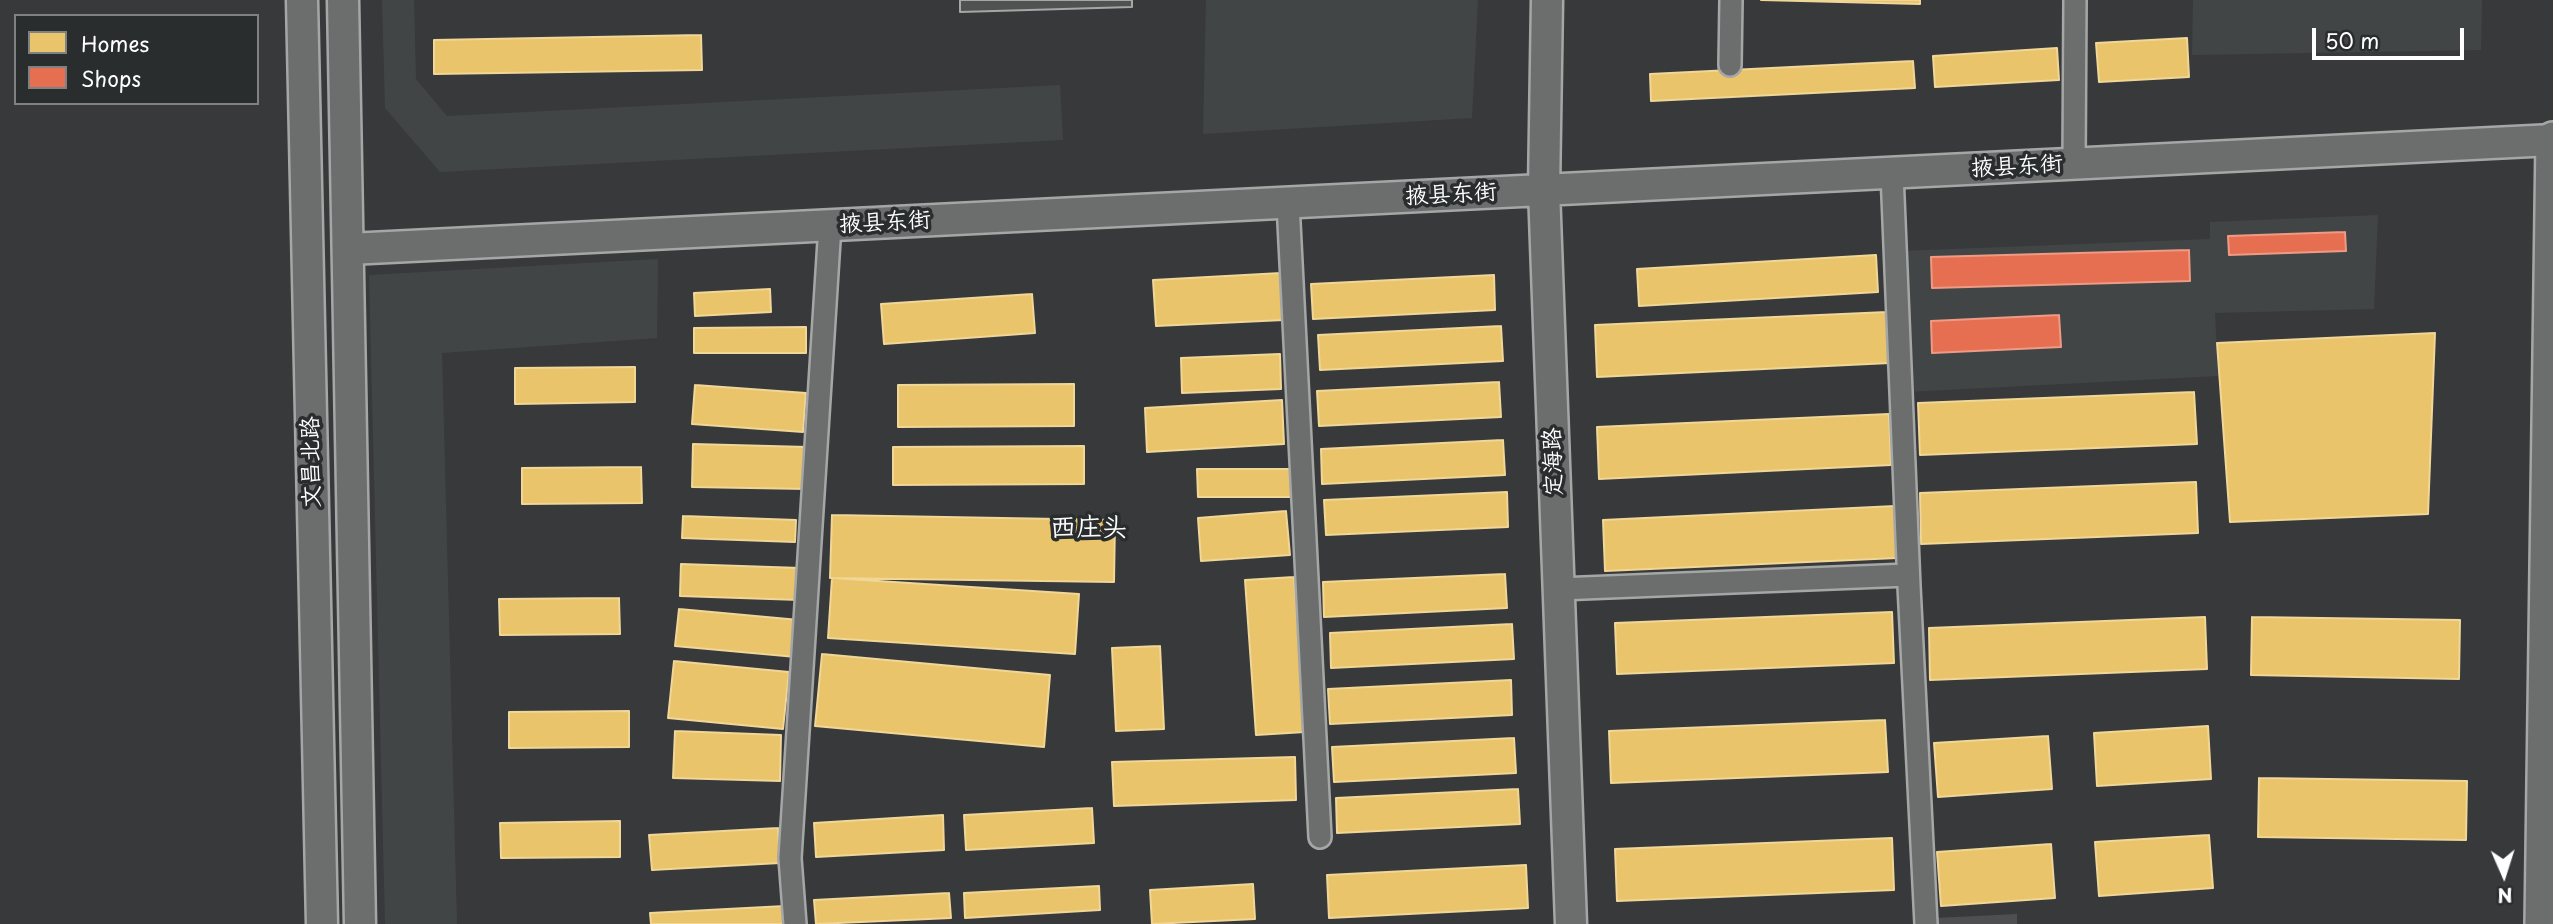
<!DOCTYPE html>
<html>
<head>
<meta charset="utf-8">
<style>
  body { margin:0 }
  #map { position:relative; width:2553px; height:924px; overflow:hidden; background:#38393a; font-family:"Playpen Sans",sans-serif }
  canvas { display:block }
  .legend { position:absolute; left:14px; top:14px; width:245px; height:91px; box-sizing:border-box; background:#2a2d2e; border:2px solid #7f8182; margin:0; padding:9px 12px; list-style:none; font-size:21px; color:#fff }
  .legend li { display:flex; align-items:center; gap:14px; height:35px }
  .legend b { width:35px; border:2px solid #7f8182 }
  .north { position:absolute; left:2469px; top:840px; width:70px; height:70px; -webkit-text-stroke:5px #2a2d2e; paint-order:stroke; rotate:177deg; font-size:19px; font-weight:700; line-height:28px; text-align:center; color:#fff }
  .north::after { content:''; display:block; margin:auto; width:24px; height:32px; background:#fff; clip-path:polygon(50% 0,100% 100%,50% 72%,0 100%) }
  .scale { position:absolute; left:2312px; top:28px; width:152px; height:32px; box-sizing:border-box; border:4px solid #fff; border-top:0; padding-left:9px; font-size:21px; line-height:24px; white-space:nowrap; color:#fff; -webkit-text-stroke:5px #2a2d2e; paint-order:stroke }
</style>
</head>
<body>
<div id="map">
<canvas width="2553" height="924"></canvas>
<ul class="legend">
<li><b style="height:19px;background:#e9c46a"></b>Homes</li>
<li><b style="height:19px;background:#e76f51"></b>Shops</li>
</ul>
<div class="north">N</div>
<div class="scale">50 m</div>
</div>
<script>
const ctx = document.querySelector('canvas').getContext('2d');
ctx.lineJoin = 'round';
function paint(path, color) { ctx.fillStyle = color; ctx.fill(path, 'evenodd'); }
const shape = rows => new Path2D(rows.map(r => 'M' + r).join(''));
function trace(path, color, width, dash) { ctx.strokeStyle = color; ctx.lineWidth = width; ctx.lineCap = dash ? 'butt' : 'round'; ctx.setLineDash(dash || []); ctx.stroke(path); }
function drawText(font, color, halo, rows, align = 'center') {
  ctx.font = font + ' "Playpen Sans","LXGW WenKai TC",sans-serif'; ctx.lineWidth = 7; ctx.setLineDash([]); ctx.textBaseline = 'middle'; ctx.strokeStyle = halo; ctx.fillStyle = color; for (const [text, x, y, turn = 0] of rows) {
    ctx.save(); ctx.translate(x, y); ctx.rotate((+turn || 0) * Math.PI / 180); ctx.textAlign = isNaN(turn) ? turn : align; if (halo) ctx.strokeText(text, 0, 0); ctx.fillText(text, 0, 0); ctx.restore();
  }
}
paint(shape([
  [382,0,414,0,416,79,447,116,1060,85,1063,140,440,172,385,108],
  [1206,0,1478,0,1472,118,1203,134],
  [2193,0,2482,0,2481,50,2192,55],
  [2378,215,2374,309,2215,313,2218,376,1906,392,1900,251,2210,239,2210,222],
  [658,259,657,338,442,353,457,924,385,924,369,275]
]), '#424546');
paint(shape([
  [2017,914,2017,924,1935,924,1935,918]
]), '#4d4f50');
const homes = shape([
  [1761,0,1920,0,1920,4,1761,0],
  [701,35,702,70,434,74,434,40,701,35],
  [2187,38,2189,77,2099,82,2096,43,2187,38],
  [2057,48,2059,80,1935,87,1933,56,2057,48],
  [1913,61,1915,88,1651,101,1650,74,1913,61],
  [1876,255,1878,292,1639,306,1637,269,1876,255],
  [1281,273,1284,320,1156,326,1153,280,1281,273],
  [1494,275,1495,310,1313,319,1311,284,1494,275],
  [770,289,771,312,695,316,694,293,770,289],
  [1032,294,1035,333,884,344,881,304,1032,294],
  [1887,312,1890,363,1597,377,1595,325,1887,312],
  [1501,326,1503,361,1320,370,1318,335,1501,326],
  [806,327,806,353,694,353,694,328,806,327],
  [2435,333,2428,514,2230,522,2217,343,2435,333],
  [1280,354,1281,389,1182,393,1181,358,1280,354],
  [635,367,635,402,515,404,515,368,635,367],
  [1499,382,1501,417,1319,426,1317,391,1499,382],
  [1074,384,1074,426,898,427,898,385,1074,384],
  [695,385,806,393,803,432,692,424,695,385],
  [2194,392,2197,444,1920,455,1918,403,2194,392],
  [1282,400,1284,444,1147,452,1145,408,1282,400],
  [1889,414,1891,465,1599,479,1597,427,1889,414],
  [1503,440,1505,475,1322,484,1321,449,1503,440],
  [693,444,808,447,807,489,692,487,693,444],
  [1084,446,1084,484,893,485,893,447,1084,446],
  [641,467,642,503,522,504,522,468,641,467],
  [1197,469,1295,469,1294,497,1198,497,1197,469],
  [2196,482,2198,533,1921,544,1920,493,2196,482],
  [1507,492,1508,527,1326,535,1324,500,1507,492],
  [1895,506,1897,558,1605,571,1603,520,1895,506],
  [1286,511,1290,555,1201,561,1198,518,1286,511],
  [832,515,1115,520,1114,582,830,578,832,515],
  [683,516,796,520,795,542,682,538,683,516],
  [681,564,801,568,800,600,680,596,681,564],
  [1505,574,1507,608,1324,617,1323,582,1505,574],
  [1294,577,1305,732,1256,735,1245,580,1294,577],
  [832,578,1079,594,1075,654,828,638,832,578],
  [619,598,620,634,500,635,499,599,619,598],
  [679,609,799,620,796,657,675,646,679,609],
  [1892,612,1894,663,1617,674,1615,623,1892,612],
  [2205,617,2207,669,1930,680,1929,628,2205,617],
  [2252,617,2460,620,2459,679,2251,675,2252,617],
  [1512,624,1514,659,1331,668,1330,633,1512,624],
  [1160,646,1164,729,1116,731,1112,648,1160,646],
  [822,654,1050,675,1044,747,815,726,822,654],
  [674,661,789,672,783,729,668,718,674,661],
  [1511,680,1512,715,1330,724,1328,689,1511,680],
  [629,711,629,747,509,748,509,712,629,711],
  [1885,720,1888,772,1611,783,1609,731,1885,720],
  [2208,726,2211,779,2097,786,2094,733,2208,726],
  [675,731,781,735,780,781,673,778,675,731],
  [2048,736,2052,789,1938,797,1934,743,2048,736],
  [1514,738,1516,773,1334,782,1332,747,1514,738],
  [1295,757,1296,800,1114,806,1112,762,1295,757],
  [2259,778,2467,781,2466,840,2258,837,2259,778],
  [1518,789,1520,824,1337,833,1336,798,1518,789],
  [1092,808,1094,843,966,850,964,815,1092,808],
  [943,815,944,850,816,857,814,823,943,815],
  [620,821,620,857,501,858,500,823,620,821],
  [778,828,780,863,652,870,649,835,778,828],
  [2209,835,2213,888,2099,896,2095,842,2209,835],
  [1892,838,1894,890,1617,901,1615,849,1892,838],
  [2051,844,2055,898,1941,906,1937,852,2051,844],
  [1526,865,1528,908,1329,918,1327,875,1526,865],
  [1253,884,1255,919,1152,924,1150,890,1253,884],
  [1099,886,1100,910,965,918,964,893,1099,886],
  [949,893,951,918,816,924,814,900,949,893],
  [785,906,786,924,651,924,650,913,785,906]
]);
paint(homes, '#e9c46a');
trace(homes, '#f0d697', 2);
const shops = shape([
  [2345,232,2346,251,2229,255,2228,236,2345,232],
  [2189,250,2190,281,1932,288,1931,257,2189,250],
  [2059,315,2061,347,1932,353,1931,321,2059,315]
]);
paint(shops, '#e76f51');
trace(shops, '#ee9a85', 2);
const building = shape([
  [960,0,1132,0,1132,7,960,12,960,0]
]);
paint(building, '#505151');
trace(building, '#a5a6a6', 2);
const street = shape([
  [1730,65,1731,0],
  [2074,164,2075,0],
  [1892,173,1909,586,1926,924],
  [1288,203,1320,837],
  [1559,589,1908,575],
  [795,924,790,858,830,225]
]);
const secondary = shape([
  [302,0,322,924],
  [343,0,360,924],
  [1547,0,1544,190,1571,924],
  [349,249,2553,140]
]);
const primary = shape([
  [2542,924,2553,139]
]);
trace(street, '#a5a6a6', 26);
trace(secondary, '#a5a6a6', 35);
trace(primary, '#a5a6a6', 38);
trace(street, '#6c6d6d', 21);
trace(secondary, '#6c6d6d', 30);
trace(primary, '#6c6d6d', 33);
drawText('23px', '#fff', '#2a2d2e', [
  ["掖县东街",2017,167,-3],
  ["掖县东街",1451,195,-3],
  ["掖县东街",885,223,-3],
  ["文昌北路",312,462,-91],
  ["定海路",1554,462,-92]
]);
drawText('26px', '#fff', '#2a2d2e', [
  ["西庄头",1089,529]
]);
</script>
</body>
</html>
